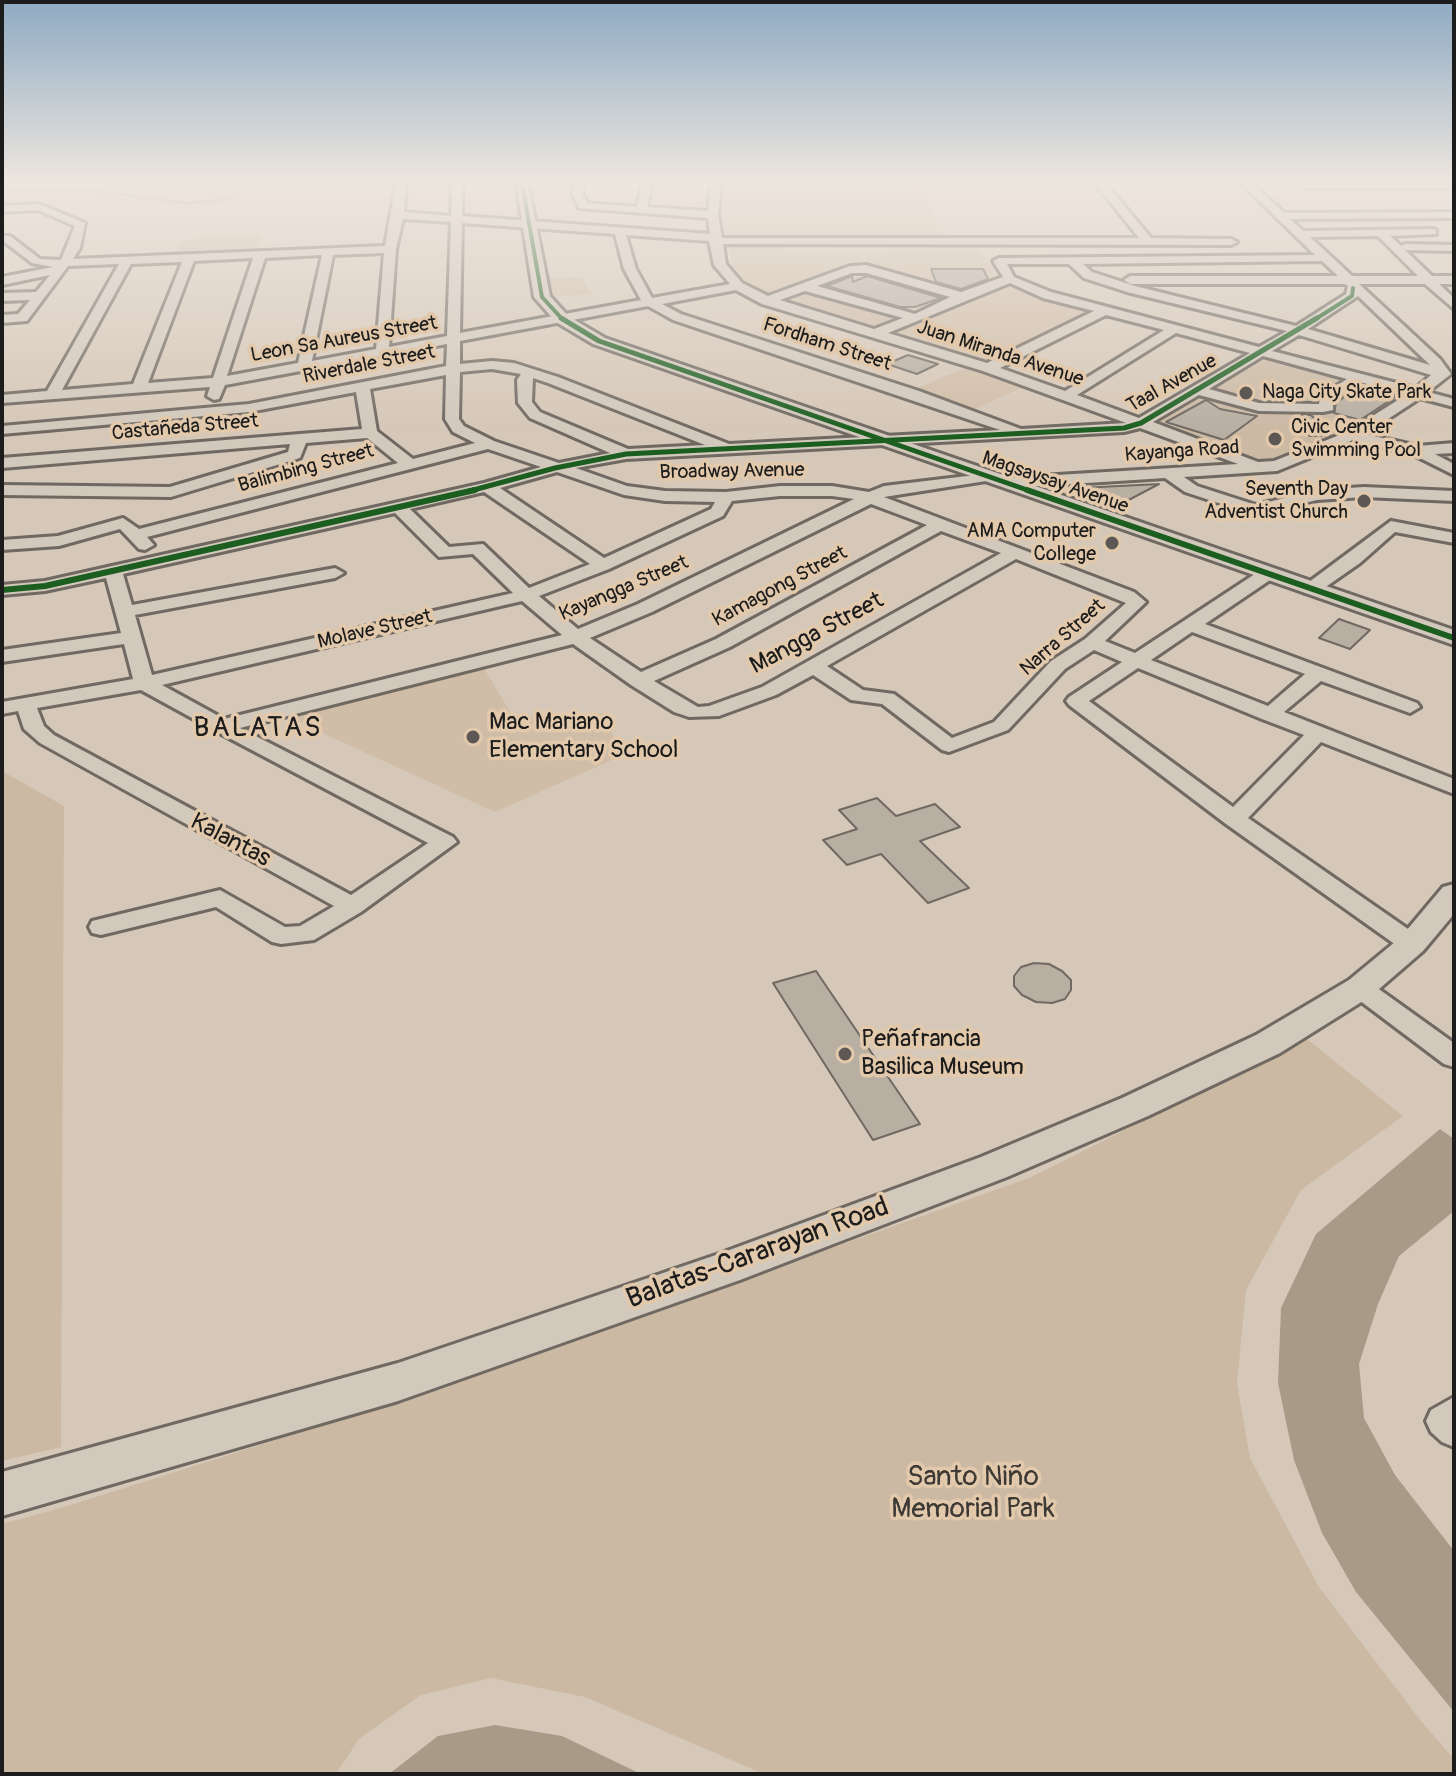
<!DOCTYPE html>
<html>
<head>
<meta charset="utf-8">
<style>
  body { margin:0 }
  #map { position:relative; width:1456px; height:1776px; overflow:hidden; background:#d6c8b8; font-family:Pangolin,sans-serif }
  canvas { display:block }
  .frame { position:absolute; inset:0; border:4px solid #1c1c1c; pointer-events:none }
</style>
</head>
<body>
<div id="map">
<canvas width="1456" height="1776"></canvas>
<div class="frame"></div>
</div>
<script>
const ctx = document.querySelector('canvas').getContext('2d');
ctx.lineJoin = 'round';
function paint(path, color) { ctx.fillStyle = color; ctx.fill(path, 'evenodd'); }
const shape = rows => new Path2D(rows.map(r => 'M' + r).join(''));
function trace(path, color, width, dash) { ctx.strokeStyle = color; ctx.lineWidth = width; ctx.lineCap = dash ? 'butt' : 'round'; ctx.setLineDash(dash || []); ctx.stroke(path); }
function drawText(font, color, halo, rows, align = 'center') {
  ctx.font = font + ' Pangolin,sans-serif'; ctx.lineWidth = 7; ctx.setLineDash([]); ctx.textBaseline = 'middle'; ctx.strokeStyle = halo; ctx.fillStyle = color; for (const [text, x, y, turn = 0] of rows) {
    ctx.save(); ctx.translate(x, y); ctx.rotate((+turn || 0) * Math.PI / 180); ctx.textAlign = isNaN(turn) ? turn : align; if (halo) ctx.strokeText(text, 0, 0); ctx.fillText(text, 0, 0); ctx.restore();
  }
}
paint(shape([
  [722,183,913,183,951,240,729,239,722,236],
  [728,243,785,245,786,252,980,250,1000,278,1013,285,1096,310,987,361,768,297,743,281,732,266],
  [581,277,592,294,551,297,545,278],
  [965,368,1024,387,970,411,913,390],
  [482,665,514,718,603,713,623,755,495,812,283,715]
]), '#d0bda7');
paint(shape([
  [259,236,256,248,177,251,182,240],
  [806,290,899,316,871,328,775,300],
  [1263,351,1420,392,1352,435,1263,467,1141,423],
  [2,771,64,806,61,1447,2,1461],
  [1307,1039,1403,1116,1301,1190,1246,1290,1237,1383,1250,1458,1319,1587,1421,1721,1454,1759,1454,1774,764,1774,585,1697,491,1678,421,1695,359,1739,336,1774,2,1774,2,1524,61,1508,406,1399,1029,1178]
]), '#cbb9a4');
paint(shape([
  [1440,1129,1454,1139,1454,1211,1399,1256,1378,1304,1359,1364,1364,1418,1395,1475,1454,1551,1454,1712,1356,1592,1322,1533,1294,1460,1278,1383,1281,1308,1316,1234],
  [495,1725,562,1736,641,1774,389,1774,438,1736]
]), '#a99a88');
trace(shape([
  [2,190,85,190,185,203,222,200,232,195,239,183]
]), '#a99a88', 2);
const building = shape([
  [931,269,983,269,988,279,961,289,936,282,931,269],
  [852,276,853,282,867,276,941,298,915,307,900,307,827,286,852,276],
  [908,355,938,364,917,374,887,364,908,355],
  [1361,385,1395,397,1360,420,1334,413,1336,403,1361,385],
  [1206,400,1220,409,1257,416,1224,440,1166,422,1206,400],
  [1302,415,1311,415,1331,435,1310,436,1295,421,1302,415],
  [1159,484,1123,503,1080,489,1080,488,1159,484],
  [1339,619,1370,630,1350,649,1319,638,1339,619],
  [877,798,896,816,935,804,960,827,920,841,969,888,928,903,881,854,847,865,823,840,857,829,839,810,877,798],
  [1034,963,1049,964,1062,971,1071,980,1071,990,1065,999,1052,1003,1036,1002,1022,995,1014,986,1014,976,1021,967,1034,963],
  [816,971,920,1124,873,1140,773,983,816,971]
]);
paint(building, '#b8aea2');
trace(building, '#706962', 2);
const minor = shape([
  [396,183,406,183,404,212,451,216,452,183,462,183,462,216,710,234,708,218,579,208,572,193,574,183,584,183,582,193,587,203,637,207,642,183,652,183,647,207,708,211,711,183,721,183,718,215,722,238,1139,238,1095,183,1105,183,1151,238,1231,239,1237,242,1231,245,723,244,726,264,742,283,768,296,850,266,866,265,961,292,1003,277,993,261,999,258,1315,255,1241,183,1252,183,1284,213,1454,212,1454,218,1290,219,1303,231,1432,229,1436,230,1436,234,1390,236,1401,246,1406,244,1454,245,1454,251,1405,250,1432,276,1454,276,1454,284,1439,284,1454,298,1454,309,1425,284,1359,284,1440,359,1451,374,1428,392,1454,399,1454,407,1420,398,1365,434,1417,446,1454,443,1454,453,1435,454,1454,464,1454,475,1412,454,1353,440,1277,471,1184,477,1197,486,1256,505,1317,490,1364,487,1454,491,1454,501,1364,497,1317,500,1255,515,1185,492,1165,478,1008,488,1000,483,1008,478,1238,464,1140,428,1124,432,626,459,576,468,627,486,665,491,726,492,780,486,832,486,869,492,884,486,992,473,994,476,986,481,884,497,1134,592,1146,602,1105,641,1135,653,1261,570,1273,570,1276,574,1273,578,1205,624,1417,703,1420,707,1410,713,1321,681,1284,712,1454,779,1454,794,1321,742,1248,818,1421,938,1425,944,1421,950,1412,952,1403,950,1226,824,1069,705,1066,701,1069,697,1122,662,1094,650,1065,669,1008,730,949,752,942,750,882,704,851,700,813,675,776,695,719,716,689,717,674,712,631,685,573,644,240,728,453,837,457,842,361,912,314,940,281,944,272,942,216,907,101,935,92,933,89,927,92,921,220,890,285,927,300,926,334,906,40,743,24,729,18,711,2,714,2,702,133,679,124,644,2,662,2,650,121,633,106,578,45,591,2,595,2,585,45,581,484,483,541,467,488,449,147,537,154,545,145,550,139,549,120,529,59,546,2,550,2,540,58,536,123,518,139,529,398,463,367,438,306,443,300,458,171,497,2,495,2,485,170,487,288,452,290,444,2,468,2,458,362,429,356,392,249,412,2,434,2,426,249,404,446,366,447,344,225,385,219,399,214,400,207,396,210,387,2,403,2,395,47,391,119,264,68,266,27,321,2,323,2,315,18,314,30,300,2,301,2,293,36,292,50,275,2,285,2,277,53,267,32,263,2,240,2,236,10,236,40,259,61,260,75,226,38,210,2,212,2,206,39,204,85,223,80,248,73,259,385,246,396,183],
  [403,219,451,222,447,336,389,347,396,249,403,219],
  [462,223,615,234,624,269,641,300,460,333,462,223],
  [626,235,709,241,714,265,730,284,652,298,636,269,626,235],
  [1378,236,1418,276,1352,276,1310,237,1378,236],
  [384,253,376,349,312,361,333,255,384,253],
  [322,255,298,363,227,376,265,258,322,255],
  [253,258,213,378,148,383,194,261,253,258],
  [1322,261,1338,276,1130,276,1124,280,1130,284,1345,284,1348,286,1346,294,1296,326,1135,286,1092,272,1083,264,1322,261],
  [182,262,133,384,62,390,131,264,182,262],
  [1007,264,1069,264,1084,278,1127,292,1287,331,1259,347,1051,292,1014,277,1007,264],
  [852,273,866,273,950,297,915,314,817,286,852,273],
  [1010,283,1043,298,1094,311,987,363,888,333,1010,283],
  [736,290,762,304,983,371,1126,423,1021,429,919,391,681,314,662,304,736,290],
  [805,291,903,318,874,329,780,300,805,291],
  [1358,296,1429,364,1430,365,1308,329,1358,296],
  [648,306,673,320,1000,430,729,444,558,377,514,363,492,361,460,364,460,341,648,306],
  [1106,315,1164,330,1065,391,1000,368,1106,315],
  [1176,333,1250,353,1139,418,1077,395,1176,333],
  [1299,335,1431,375,1416,388,1272,351,1299,335],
  [1263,356,1347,379,1320,397,1319,404,1259,403,1209,389,1263,356],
  [492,369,521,374,517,380,518,403,530,418,610,453,559,463,494,441,464,426,459,419,460,372,492,369],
  [446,375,445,419,453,432,475,443,413,459,377,431,370,389,446,375],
  [533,378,548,383,705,445,628,449,540,412,532,402,533,378],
  [1360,382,1406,395,1347,432,1274,461,1258,462,1153,422,1199,395,1259,411,1323,412,1333,410,1333,401,1360,382],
  [557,472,624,495,665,501,715,502,711,509,604,558,500,488,557,472],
  [484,492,590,564,529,588,483,544,449,547,410,509,484,492],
  [780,496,832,496,854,499,638,604,578,629,539,596,609,569,723,516,732,501,780,496],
  [871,504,927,525,716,639,641,672,590,638,652,612,871,504],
  [395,513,439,557,473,554,513,593,152,675,135,615,335,578,344,573,335,568,132,605,123,574,395,513],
  [941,531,1001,553,762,687,709,706,698,707,654,681,730,647,941,531],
  [1016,559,1126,603,1085,639,1051,661,994,722,952,738,894,694,863,690,827,666,1016,559],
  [522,601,562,635,224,719,162,685,522,601],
  [1192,632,1305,674,1268,706,1151,660,1192,632],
  [1138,668,1262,719,1304,735,1233,807,1089,701,1138,668],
  [141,690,214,730,428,843,351,895,54,735,44,726,37,708,141,690],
  [1305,183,1454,183,1454,188,1309,188,1305,187,1305,183],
  [1391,521,1454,533,1454,543,1395,532,1360,563,1317,593,1305,593,1302,589,1305,585,1391,521],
  [1360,979,1369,982,1454,1043,1454,1067,1444,1064,1351,994,1347,988,1351,982,1360,979],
  [1454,1397,1454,1447,1442,1442,1431,1432,1426,1421,1431,1410,1454,1397]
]);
const major = shape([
  [516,183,528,183,550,296,568,316,605,338,1454,630,1454,645,593,344,556,322,534,297,516,183],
  [1454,884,1454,914,1423,951,1371,996,1280,1053,1148,1116,1007,1177,740,1280,398,1401,2,1516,2,1472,398,1363,716,1255,981,1157,1122,1098,1256,1035,1349,980,1401,937,1443,887,1454,884]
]);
trace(minor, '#706962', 6);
trace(major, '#706962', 6);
paint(minor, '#d2c8bc');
paint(major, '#d2c8bc');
trace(shape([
  [522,183,542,297,563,320],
  [1314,320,1352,296,1353,288]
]), '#1b5e20', 4);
trace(shape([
  [561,318,599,341,1033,492],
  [466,492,555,468,626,454,1124,428,1141,423,1317,318]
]), '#1b5e20', 5);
trace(shape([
  [1027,490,1454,638],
  [2,590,45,586,475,490]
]), '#1b5e20', 6);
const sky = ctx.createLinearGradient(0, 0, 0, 432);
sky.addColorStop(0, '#8faac2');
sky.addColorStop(0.42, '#ede6df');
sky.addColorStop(1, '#ede6df00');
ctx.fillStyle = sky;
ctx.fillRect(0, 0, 1456, 432);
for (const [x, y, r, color] of [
  [1246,393,8,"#5d5853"],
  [1275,439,8,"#5d5853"],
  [1364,501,8,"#5d5853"],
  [1112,543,8,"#5d5853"],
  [473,737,8,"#5d5853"],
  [845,1054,8,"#5d5853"]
]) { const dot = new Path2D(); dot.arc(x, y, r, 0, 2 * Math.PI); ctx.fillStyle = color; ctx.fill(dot); trace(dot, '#e3c9ab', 3); }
drawText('20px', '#1c1c1c', '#e3c9ab', [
  ["Leon Sa Aureus Street",344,340,-10],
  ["Fordham Street",827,345,18],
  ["Juan Miranda Avenue",1000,354,18],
  ["Riverdale Street",369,365,-11],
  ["Taal Avenue",1172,384,-29],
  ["Castañeda Street",185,428,-5],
  ["Kayanga Road",1182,452,-4],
  ["Balimbing Street",306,469,-15],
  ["Broadway Avenue",732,472,-1],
  ["Magsaysay Avenue",1055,483,19],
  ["Kamagong Street",780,587,-28],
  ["Kayangga Street",624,589,-23],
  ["Molave Street",375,630,-13],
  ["Narra Street",1063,638,-41]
]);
drawText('20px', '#1c1c1c', '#e3c9ab', [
  ["Naga City Skate Park",1262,393],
  ["Civic Center",1291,428],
  ["Swimming Pool",1291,451],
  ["Seventh Day",1348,490,"right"],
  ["Adventist Church",1348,513,"right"],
  ["AMA Computer",1096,532,"right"],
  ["College",1096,555,"right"]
], 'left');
drawText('24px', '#1c1c1c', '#e3c9ab', [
  ["Mangga Street",817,634,-28],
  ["Kalantas",230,841,28]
]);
drawText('24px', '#1c1c1c', '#e3c9ab', [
  ["Mac Mariano",489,723],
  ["Elementary School",489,751],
  ["Peñafrancia",861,1040],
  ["Basilica Museum",861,1068]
], 'left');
ctx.letterSpacing = '2px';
drawText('28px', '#1c1c1c', '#e3c9ab', [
  ["BALATAS",258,729]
]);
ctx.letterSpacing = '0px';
drawText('28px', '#1c1c1c', '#e3c9ab', [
  ["Balatas-Cararayan Road",758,1254,-20]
]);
drawText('28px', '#3d3934', '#e3c9ab', [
  ["Santo Niño",973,1478],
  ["Memorial Park",973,1510]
]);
</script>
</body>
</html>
